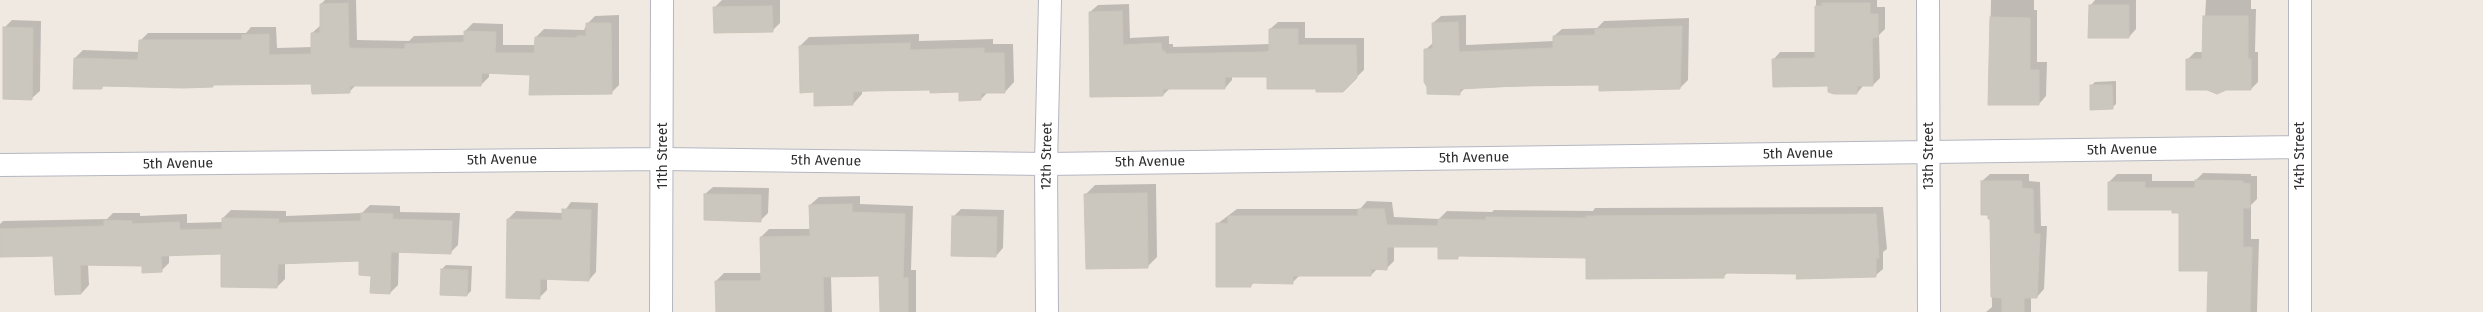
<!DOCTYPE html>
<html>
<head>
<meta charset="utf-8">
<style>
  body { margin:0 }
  canvas { display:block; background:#efe9e1 }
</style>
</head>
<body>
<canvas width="2483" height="312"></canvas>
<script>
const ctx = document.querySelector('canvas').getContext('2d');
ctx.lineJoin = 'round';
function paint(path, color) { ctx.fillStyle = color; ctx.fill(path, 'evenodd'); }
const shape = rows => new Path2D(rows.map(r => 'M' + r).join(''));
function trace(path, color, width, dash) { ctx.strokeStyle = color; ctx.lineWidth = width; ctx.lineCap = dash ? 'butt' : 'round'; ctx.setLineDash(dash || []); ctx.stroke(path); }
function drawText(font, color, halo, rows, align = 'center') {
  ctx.font = font + ' "Fira Sans",sans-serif'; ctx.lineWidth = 3; ctx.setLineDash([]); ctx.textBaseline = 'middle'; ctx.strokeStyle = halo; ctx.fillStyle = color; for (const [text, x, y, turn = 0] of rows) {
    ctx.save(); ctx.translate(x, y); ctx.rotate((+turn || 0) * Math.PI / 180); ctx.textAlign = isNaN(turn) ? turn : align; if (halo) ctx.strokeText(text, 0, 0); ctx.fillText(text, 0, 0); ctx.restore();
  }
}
paint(shape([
  [325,0,356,0,357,40,409,41,414,36,465,35,465,31,473,23,503,24,503,45,535,45,536,37,544,29,584,30,587,24,595,16,619,15,619,85,611,93,531,74,489,72,489,77,481,85,356,85,349,92,312,83,215,84,212,86,105,85,101,88,74,88,75,58,83,50,140,52,140,41,148,33,246,33,251,27,276,27,277,48,312,47,312,33,321,25,321,4],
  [722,0,780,0,780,23,772,31,714,8],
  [1816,0,1877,0,1877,7,1885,7,1885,29,1879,35,1880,78,1873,85,1864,85,1857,93,1829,85,1773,60,1780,52,1816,52],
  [1991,0,2034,0,2034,10,2037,10,2037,62,2047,62,2046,96,2039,104,1989,104],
  [2095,0,2136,0,2136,29,2129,37,2090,6],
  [2206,0,2251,0,2251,9,2256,9,2255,52,2258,52,2258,82,2251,89,2187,60,2195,52,2203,52],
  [1129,4,1130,38,1169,36,1169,44,1173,44,1173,47,1270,44,1270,29,1278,22,1305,22,1305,38,1364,38,1364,70,1342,91,1317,88,1268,76,1232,76,1232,80,1225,88,1170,88,1163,95,1091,96,1090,12,1098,5],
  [1466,15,1466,45,1554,41,1554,36,1562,29,1597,28,1604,21,1689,18,1688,80,1680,88,1600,84,1465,88,1459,94,1425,50,1434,42,1433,23,1441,16],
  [12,20,41,21,40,91,32,98,4,28],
  [919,34,919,41,993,39,993,44,1013,44,1014,82,1005,92,988,92,981,99,960,91,931,89,862,91,862,94,853,104,815,91,800,46,809,37],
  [2116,81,2116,104,2112,108,2091,86,2095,82],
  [2203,173,2251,174,2251,176,2257,176,2257,199,2251,205,2251,239,2259,239,2257,312,2208,312,2209,270,2180,212,2109,182,2117,174,2152,174,2152,181,2195,181],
  [1990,174,2029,174,2029,181,2040,182,2041,226,2047,226,2044,289,2037,297,2031,297,2031,312,1986,312,1992,307,1991,218,1982,181],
  [1156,184,1157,257,1147,267,1085,195,1095,185],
  [713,187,769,188,768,213,760,221,705,194],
  [860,196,860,204,913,206,911,270,916,270,916,312,881,312,880,275,831,276,832,312,716,312,716,281,724,273,762,273,761,237,769,229,811,229,810,205,819,197],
  [1367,201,1392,202,1394,217,1439,219,1447,211,1492,212,1494,210,1593,211,1595,208,1883,207,1887,249,1883,252,1883,269,1875,276,1728,272,1723,277,1587,257,1459,256,1457,258,1439,246,1394,246,1394,261,1386,269,1377,269,1371,275,1300,275,1292,283,1254,283,1250,286,1217,224,1237,209,1360,209],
  [571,202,598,203,596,272,589,280,547,278,547,290,539,298,507,297,508,219,516,211,563,213],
  [370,205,400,206,400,212,460,213,458,245,450,253,399,251,398,285,390,293,360,260,285,262,285,279,277,287,222,253,169,255,169,263,161,271,143,265,88,264,89,285,81,294,54,255,0,256,0,224,3,221,107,219,113,213,140,213,140,216,187,214,187,223,223,222,223,218,231,210,286,211,286,216,362,213],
  [961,209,1004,210,1003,248,996,256,953,217],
  [446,265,472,266,471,291,467,295,442,269]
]), '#0003');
const building = shape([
  [348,3,349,48,405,49,405,44,464,42,464,31,496,32,495,53,534,53,535,37,577,38,577,36,586,36,586,23,611,23,612,94,529,95,530,75,482,73,481,86,350,86,350,93,312,94,311,84,213,85,213,87,183,88,102,86,102,89,73,89,74,58,138,60,139,40,242,40,242,35,269,34,269,55,311,54,311,33,320,33,320,4,348,3],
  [1822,3,1870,3,1870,14,1878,14,1878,37,1872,38,1873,86,1857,86,1857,94,1834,94,1828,92,1828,86,1773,87,1772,59,1815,58,1815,6,1822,6,1822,3],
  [2089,5,2129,5,2129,38,2088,38,2089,5],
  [772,6,773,32,714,33,713,7,772,6],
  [1122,11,1123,45,1161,43,1162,51,1165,51,1165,54,1265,52,1269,51,1269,29,1298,29,1298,45,1356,45,1357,78,1343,92,1316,92,1316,89,1267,89,1267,77,1225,77,1225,89,1163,89,1163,96,1090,97,1089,12,1122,11],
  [2203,16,2248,16,2248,59,2251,59,2251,90,2226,90,2217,94,2207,90,2186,90,2186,59,2202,59,2203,16],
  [1990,17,2030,18,2030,70,2039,70,2039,105,1988,105,1990,17],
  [1458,22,1459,52,1553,48,1553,36,1595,35,1595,29,1682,26,1680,89,1599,91,1599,85,1516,86,1460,89,1460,95,1427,94,1427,87,1424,82,1424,49,1433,49,1432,23,1458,22],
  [3,27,33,28,32,100,3,99,3,27],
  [910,43,910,50,984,48,984,53,1004,53,1005,93,981,93,981,100,959,101,959,92,930,93,930,90,868,91,853,92,853,105,814,106,814,92,800,93,799,46,910,43],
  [2090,85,2112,85,2113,109,2090,110,2090,85],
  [2195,180,2243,181,2243,183,2250,184,2250,208,2243,208,2243,247,2252,247,2250,312,2207,312,2208,271,2179,271,2179,213,2172,213,2172,210,2108,210,2108,182,2145,182,2145,188,2195,188,2195,180],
  [1981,181,2022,181,2022,188,2033,189,2034,234,2040,234,2037,298,2024,298,2024,312,2002,312,2002,298,1991,297,1990,219,1988,219,1988,215,1981,215,1981,181],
  [1147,193,1148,268,1086,269,1084,194,1147,193],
  [704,194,761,195,761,222,704,220,704,194],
  [852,204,852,212,905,214,903,278,908,278,908,312,880,312,879,276,823,277,824,312,716,312,715,281,761,281,760,237,810,236,809,205,852,204],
  [562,209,591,210,589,281,540,279,540,299,506,298,507,219,562,220,562,209],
  [1358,209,1384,209,1387,225,1438,226,1438,219,1486,220,1486,217,1586,218,1586,216,1876,214,1879,258,1876,258,1876,277,1796,279,1797,274,1724,273,1724,278,1586,279,1586,258,1458,256,1458,259,1438,259,1438,247,1387,247,1387,270,1371,269,1371,276,1293,276,1293,284,1251,283,1251,287,1216,287,1216,223,1228,224,1228,216,1358,216,1358,209],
  [361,213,393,214,392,219,452,221,451,254,391,252,390,294,370,293,371,276,359,275,359,261,278,264,277,288,221,287,221,254,161,256,162,272,142,273,142,266,80,265,81,294,55,295,53,256,0,257,0,229,104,226,104,220,132,221,132,224,179,222,180,230,222,229,222,218,279,219,278,223,361,221,361,213],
  [952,216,997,217,996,257,951,256,952,216],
  [441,269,468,270,467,296,440,295,441,269]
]);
paint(building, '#cbc7bf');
trace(building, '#cbc5ba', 1);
const street = shape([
  [1928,0,1929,312],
  [663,159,1046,164,2300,147],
  [1047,312,1046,164,1050,0],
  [2300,312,2300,0]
]);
const secondary = shape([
  [0,165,663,159],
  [661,312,662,0]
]);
trace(street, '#b4b7c1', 24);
trace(secondary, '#b4b7c1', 24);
trace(street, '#fff', 22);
trace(secondary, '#fff', 22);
drawText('14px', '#2e2e2e', '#fff', [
  ["5th Avenue",2122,150,-1],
  ["5th Avenue",1798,154,-1],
  ["11th Street",663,156,-90],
  ["12th Street",1047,156,-89],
  ["13th Street",1929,156,-90],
  ["14th Street",2300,156,-90],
  ["5th Avenue",1474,158,-1],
  ["5th Avenue",502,160,-1],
  ["5th Avenue",826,161,1],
  ["5th Avenue",1150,162,-1],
  ["5th Avenue",178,164,-1]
]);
</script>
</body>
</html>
